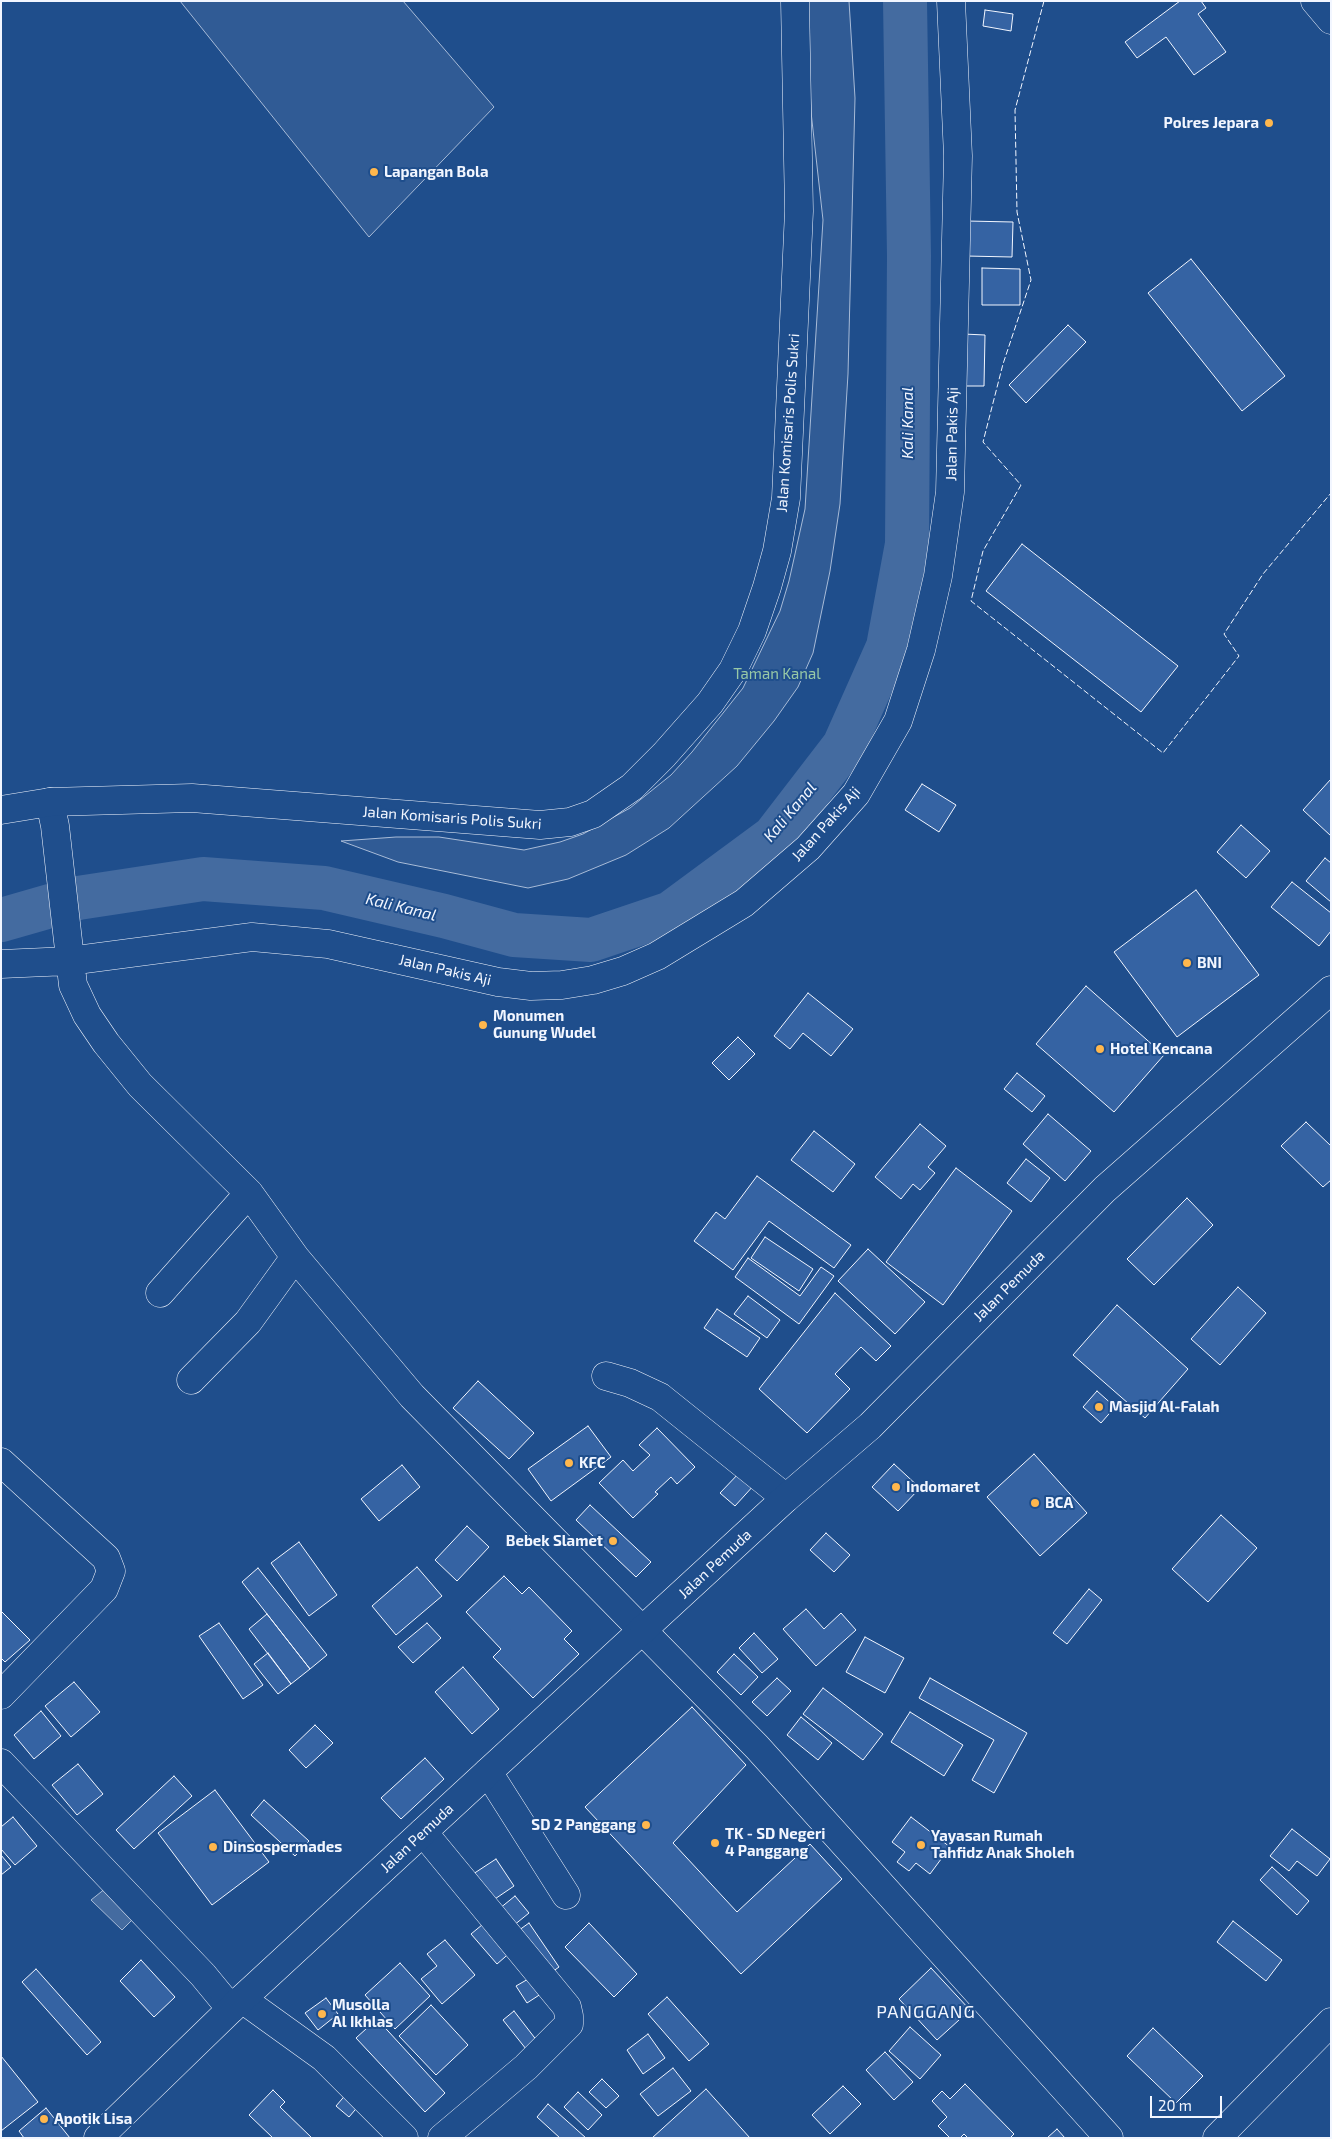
<!DOCTYPE html>
<html>
<head>
<meta charset="utf-8">
<style>
  body { margin:0 }
  #map { position:relative; width:1332px; height:2139px; overflow:hidden; background:#1f4e8c; font-family:"Exo 2",sans-serif }
  canvas { display:block }
  .frame { position:absolute; inset:0; border:2px solid #f2f6ff; pointer-events:none }
  .scale { position:absolute; left:1150px; top:2096px; width:72px; height:22px; box-sizing:border-box; border:2px solid #f2f6ff; border-top:0; padding-left:6px; font-size:15px; line-height:18px; white-space:nowrap; color:#f2f6ff; -webkit-text-stroke:4px #1f4e8c; paint-order:stroke }
</style>
</head>
<body>
<div id="map">
<canvas width="1332" height="2139"></canvas>
<div class="frame"></div>
<div class="scale">20 m</div>
</div>
<script>
const ctx = document.querySelector('canvas').getContext('2d');
ctx.lineJoin = 'round';
function paint(path, color) { ctx.fillStyle = color; ctx.fill(path, 'evenodd'); }
const shape = rows => new Path2D(rows.map(r => 'M' + r).join(''));
function trace(path, color, width, dash) { ctx.strokeStyle = color; ctx.lineWidth = width; ctx.lineCap = dash ? 'butt' : 'round'; ctx.setLineDash(dash || []); ctx.stroke(path); }
function drawText(font, color, halo, rows, align = 'center') {
  ctx.font = font + ' "Exo 2",sans-serif'; ctx.lineWidth = 4; ctx.setLineDash([]); ctx.textBaseline = 'middle'; ctx.strokeStyle = halo; ctx.fillStyle = color; for (const [text, x, y, turn = 0] of rows) {
    ctx.save(); ctx.translate(x, y); ctx.rotate((+turn || 0) * Math.PI / 180); ctx.textAlign = isNaN(turn) ? turn : align; if (halo) ctx.strokeText(text, 0, 0); ctx.fillText(text, 0, 0); ctx.restore();
  }
}
const green = shape([
  [180,1,403,1,494,107,369,237,180,1],
  [807,1,849,1,855,98,848,374,840,504,830,571,813,653,798,687,774,721,737,766,669,828,626,855,568,879,528,888,398,862,341,841,396,837,439,837,524,850,560,842,583,834,630,808,671,775,692,752,743,688,780,611,789,581,805,509,823,220,811,112,807,1]
]);
paint(green, '#305b95');
trace(green, '#a8bbd7', 1);
const water = shape([
  [106,1888,134,1918,122,1930,91,1900,106,1888]
]);
paint(water, '#446ba0');
trace(water, '#a8bbd7', 1);
trace(shape([
  [1,920,78,898,203,879,324,888,444,916,514,935,591,940,671,913,774,837,844,746,888,647,907,544,909,256,905,1]
]), '#446ba0', 44);
const building = shape([
  [1180,1,1201,1,1206,8,1198,14,1226,52,1194,75,1166,37,1137,58,1125,42,1180,1],
  [985,10,1013,14,1011,31,983,26,985,10],
  [967,221,1013,222,1012,257,966,256,967,221],
  [1191,259,1285,376,1242,411,1148,293,1191,259],
  [982,268,1020,269,1020,305,982,305,982,268],
  [1068,325,1086,342,1026,403,1009,385,1068,325],
  [963,334,985,335,984,386,962,386,963,334],
  [1022,544,1178,666,1141,712,986,591,1022,544],
  [1331,779,1331,836,1303,810,1331,779],
  [922,784,956,805,939,832,905,810,922,784],
  [1241,825,1270,851,1246,878,1217,852,1241,825],
  [1325,858,1331,863,1331,902,1306,881,1325,858],
  [1292,882,1331,913,1331,931,1319,946,1271,907,1292,882],
  [1196,890,1259,975,1177,1037,1114,952,1196,890],
  [1086,986,1164,1055,1114,1112,1036,1044,1086,986],
  [808,993,853,1029,831,1056,803,1033,790,1049,774,1036,808,993],
  [738,1037,755,1054,729,1080,712,1063,738,1037],
  [1017,1073,1045,1096,1032,1112,1004,1089,1017,1073],
  [1048,1114,1091,1151,1065,1181,1023,1144,1048,1114],
  [1306,1122,1331,1146,1331,1180,1323,1187,1281,1146,1306,1122],
  [920,1124,946,1146,928,1167,935,1173,920,1190,913,1184,901,1199,875,1177,920,1124],
  [814,1131,855,1164,833,1192,791,1160,814,1131],
  [1026,1159,1050,1178,1031,1202,1007,1183,1026,1159],
  [956,1168,1012,1211,943,1305,886,1262,956,1168],
  [757,1176,851,1245,834,1268,769,1221,733,1270,694,1241,716,1212,725,1219,757,1176],
  [1187,1198,1213,1225,1154,1285,1127,1259,1187,1198],
  [765,1237,813,1269,799,1291,751,1258,765,1237],
  [868,1249,925,1302,895,1334,838,1281,868,1249],
  [748,1258,800,1296,821,1267,834,1276,799,1324,735,1277,748,1258],
  [1238,1287,1266,1313,1220,1365,1191,1339,1238,1287],
  [835,1293,891,1346,876,1361,861,1347,835,1374,850,1389,807,1433,759,1389,835,1293],
  [748,1296,780,1320,767,1338,734,1314,748,1296],
  [1117,1305,1188,1369,1145,1418,1073,1355,1117,1305],
  [717,1309,760,1338,747,1357,704,1328,717,1309],
  [478,1381,534,1433,509,1459,453,1408,478,1381],
  [1097,1391,1115,1407,1101,1423,1083,1407,1097,1391],
  [588,1426,611,1457,551,1501,528,1469,588,1426],
  [657,1428,695,1467,677,1484,671,1477,655,1492,658,1494,633,1518,599,1483,623,1460,633,1471,650,1455,639,1445,657,1428],
  [1034,1454,1087,1513,1040,1556,987,1497,1034,1454],
  [894,1464,920,1488,898,1511,872,1487,894,1464],
  [402,1465,420,1487,379,1521,361,1499,402,1465],
  [741,1471,755,1484,735,1506,720,1493,741,1471],
  [590,1505,651,1562,636,1577,576,1520,590,1505],
  [1221,1515,1257,1548,1208,1602,1172,1569,1221,1515],
  [467,1526,489,1547,457,1581,435,1560,467,1526],
  [826,1533,850,1555,834,1572,810,1550,826,1533],
  [299,1542,337,1595,309,1616,271,1563,299,1542],
  [417,1567,442,1596,396,1635,372,1606,417,1567],
  [258,1568,327,1655,310,1669,242,1582,258,1568],
  [504,1576,522,1594,529,1587,572,1631,564,1639,579,1654,533,1698,493,1657,501,1649,466,1612,504,1576],
  [1089,1589,1102,1600,1067,1644,1053,1633,1089,1589],
  [806,1609,824,1629,841,1613,856,1630,816,1666,783,1629,806,1609],
  [1,1611,30,1640,5,1662,1,1658,1,1611],
  [267,1614,310,1669,291,1684,249,1629,267,1614],
  [219,1623,263,1685,243,1699,199,1636,219,1623],
  [427,1623,441,1638,413,1663,398,1647,427,1623],
  [754,1633,778,1659,762,1673,739,1648,754,1633],
  [865,1637,904,1658,885,1693,846,1672,865,1637],
  [268,1653,291,1684,278,1694,254,1664,268,1653],
  [734,1654,758,1677,741,1695,717,1672,734,1654],
  [463,1667,499,1709,472,1734,435,1692,463,1667],
  [777,1678,791,1691,767,1716,752,1702,777,1678],
  [930,1678,1027,1733,994,1793,972,1780,994,1740,919,1698,930,1678],
  [74,1682,100,1712,71,1737,45,1706,74,1682],
  [823,1688,883,1734,863,1760,803,1714,823,1688],
  [692,1707,746,1765,673,1843,737,1912,810,1844,842,1879,741,1974,585,1807,692,1707],
  [41,1711,61,1736,34,1759,14,1735,41,1711],
  [910,1712,963,1745,944,1776,891,1742,910,1712],
  [801,1717,832,1743,818,1760,787,1735,801,1717],
  [315,1725,333,1743,306,1768,289,1750,315,1725],
  [425,1758,444,1779,401,1819,381,1798,425,1758],
  [78,1764,103,1794,77,1815,52,1785,78,1764],
  [174,1776,192,1796,134,1849,116,1830,174,1776],
  [215,1790,269,1862,212,1905,158,1833,215,1790],
  [264,1800,309,1841,295,1856,251,1815,264,1800],
  [13,1817,37,1846,15,1865,1,1849,1,1827,13,1817],
  [911,1817,950,1847,930,1874,916,1863,909,1871,897,1862,905,1852,892,1842,911,1817],
  [1292,1829,1330,1859,1317,1876,1297,1861,1289,1871,1270,1856,1292,1829],
  [1,1855,11,1867,1,1875,1,1855],
  [496,1859,514,1886,489,1903,470,1876,496,1859],
  [1272,1867,1309,1901,1297,1915,1260,1880,1272,1867],
  [515,1896,529,1913,508,1930,494,1913,515,1896],
  [488,1920,513,1950,497,1964,471,1934,488,1920],
  [1233,1921,1282,1960,1266,1981,1217,1942,1233,1921],
  [529,1923,559,1967,545,1977,515,1933,529,1923],
  [589,1923,637,1974,614,1997,565,1947,589,1923],
  [445,1940,475,1975,442,2004,421,1979,437,1966,427,1954,445,1940],
  [141,1960,175,1997,154,2017,120,1981,141,1960],
  [400,1963,430,1996,395,2029,365,1995,400,1963],
  [931,1968,970,2010,937,2040,899,1999,931,1968],
  [36,1969,101,2042,87,2055,22,1982,36,1969],
  [537,1974,547,1990,527,2003,516,1986,537,1974],
  [667,1997,709,2044,689,2061,648,2014,667,1997],
  [326,1998,338,2014,318,2030,305,2013,326,1998],
  [431,2005,468,2045,436,2075,399,2036,431,2005],
  [514,2011,541,2046,530,2054,503,2020,514,2011],
  [377,2019,445,2093,425,2112,356,2038,377,2019],
  [910,2027,941,2055,920,2079,889,2051,910,2027],
  [1153,2028,1203,2076,1176,2103,1127,2056,1153,2028],
  [648,2034,665,2058,643,2074,627,2050,648,2034],
  [885,2052,913,2082,894,2100,866,2070,885,2052],
  [1,2056,38,2102,1,2131,1,2056],
  [673,2068,691,2091,658,2116,640,2094,673,2068],
  [360,2078,372,2090,349,2117,336,2106,360,2078],
  [602,2079,619,2096,606,2108,589,2092,602,2079],
  [965,2084,1014,2134,1010,2138,968,2138,964,2134,960,2138,950,2138,938,2126,947,2117,932,2101,942,2091,950,2099,965,2084],
  [843,2086,861,2104,830,2134,812,2115,843,2086],
  [706,2089,750,2138,652,2138,706,2089],
  [273,2090,285,2102,280,2107,312,2138,273,2138,249,2115,273,2090],
  [578,2092,602,2115,588,2130,564,2107,578,2092],
  [548,2104,586,2138,560,2138,537,2117,548,2104],
  [46,2108,70,2138,24,2138,19,2131,46,2108],
  [1057,2129,1065,2138,1047,2138,1057,2129]
]);
paint(building, '#3563a3');
trace(building, '#f2f6ff', 1);
const minor = shape([
  [50,802,55,826,73,985,87,1015,106,1043,140,1085,249,1193,295,1257,412,1396,757,1747,1109,2138],
  [1,964,69,961,252,937,328,944,498,982,531,986,562,985,593,980,623,971,657,956,744,903,808,848,856,794,898,721,921,650,938,576,950,492,958,156,951,1],
  [160,1293,249,1193],
  [606,1376,630,1383,660,1397,786,1498],
  [191,1380,248,1322,295,1257],
  [1,1462,106,1558,111,1571,104,1589,1,1695],
  [1,1763,203,1975,231,2009],
  [488,1772,566,1895],
  [423,1832,567,2007,569,2016,569,2024,526,2067,442,2138],
  [242,1999,324,2058,404,2138]
]);
const major = shape([
  [1315,1,1331,20],
  [1,810,50,802,192,798,540,825,570,822,593,814,632,787,664,755,710,703,733,670,752,631,767,587,777,551,786,498,799,211,795,1],
  [1217,2138,1331,2022]
]);
const highway = shape([
  [98,2138,231,2009,488,1772,786,1498,870,1426,1105,1189,1331,990]
]);
trace(minor, '#f2f6ff', 29);
trace(major, '#f2f6ff', 29);
trace(highway, '#f2f6ff', 29);
trace(minor, '#1f4e8c', 28);
trace(major, '#1f4e8c', 28);
trace(highway, '#1f4e8c', 28);
trace(shape([
  [1044,1,1015,110,1017,212,1031,280,1003,364,983,442,1021,485,983,551,971,601,1163,753,1239,656,1224,634,1263,574,1331,493]
]), '#f2f6ff', 1, [6, 2.5]);
for (const [x, y, r, color] of [
  [1269,123,5,"#ffb74d"],
  [374,172,5,"#ffb74d"],
  [1187,963,5,"#ffb74d"],
  [483,1025,5,"#ffb74d"],
  [1100,1049,5,"#ffb74d"],
  [1099,1407,5,"#ffb74d"],
  [569,1463,5,"#ffb74d"],
  [896,1487,5,"#ffb74d"],
  [1035,1503,5,"#ffb74d"],
  [613,1541,5,"#ffb74d"],
  [646,1825,5,"#ffb74d"],
  [715,1843,5,"#ffb74d"],
  [921,1845,5,"#ffb74d"],
  [213,1847,5,"#ffb74d"],
  [322,2014,5,"#ffb74d"],
  [44,2119,5,"#ffb74d"]
]) { const dot = new Path2D(); dot.arc(x, y, r, 0, 2 * Math.PI); ctx.fillStyle = color; ctx.fill(dot); trace(dot, '#1f4e8c', 2); }
drawText('bold 15px', '#f2f6ff', '#1f4e8c', [
  ["Polres Jepara",1259,123,"right"],
  ["Lapangan Bola",384,172],
  ["BNI",1197,963],
  ["Monumen",493,1016],
  ["Gunung Wudel",493,1033],
  ["Hotel Kencana",1110,1049],
  ["Masjid Al-Falah",1109,1407],
  ["KFC",579,1463],
  ["Indomaret",906,1487],
  ["BCA",1045,1503],
  ["Bebek Slamet",603,1541,"right"],
  ["SD 2 Panggang",636,1825,"right"],
  ["TK - SD Negeri",725,1834],
  ["4 Panggang",725,1851],
  ["Yayasan Rumah",931,1836],
  ["Tahfidz Anak Sholeh",931,1853],
  ["Dinsospermades",223,1847],
  ["Musolla",332,2005],
  ["Al Ikhlas",332,2022],
  ["Apotik Lisa",54,2119]
], 'left');
drawText('15px', '#f2f6ff', '#1f4e8c', [
  ["Jalan Komisaris Polis Sukri",788,423,-86],
  ["Jalan Pakis Aji",952,434,-89],
  ["Jalan Komisaris Polis Sukri",452,818,4],
  ["Jalan Pakis Aji",826,824,-48],
  ["Jalan Pakis Aji",445,970,13],
  ["Jalan Pemuda",1009,1286,-45],
  ["Jalan Pemuda",715,1564,-43],
  ["Jalan Pemuda",417,1838,-43]
]);
drawText('15px', '#97c8a6', '#1f4e8c', [
  ["Taman Kanal",777,674]
]);
drawText('italic 16px', '#f2f6ff', '#1f4e8c', [
  ["Kali Kanal",908,423,-90],
  ["Kali Kanal",790,812,-50],
  ["Kali Kanal",401,907,14]
]);
ctx.letterSpacing = '1px';
drawText('18px', '#f2f6ff', '#1f4e8c', [
  ["PANGGANG",926,2012]
]);
ctx.letterSpacing = '0px';
</script>
</body>
</html>
